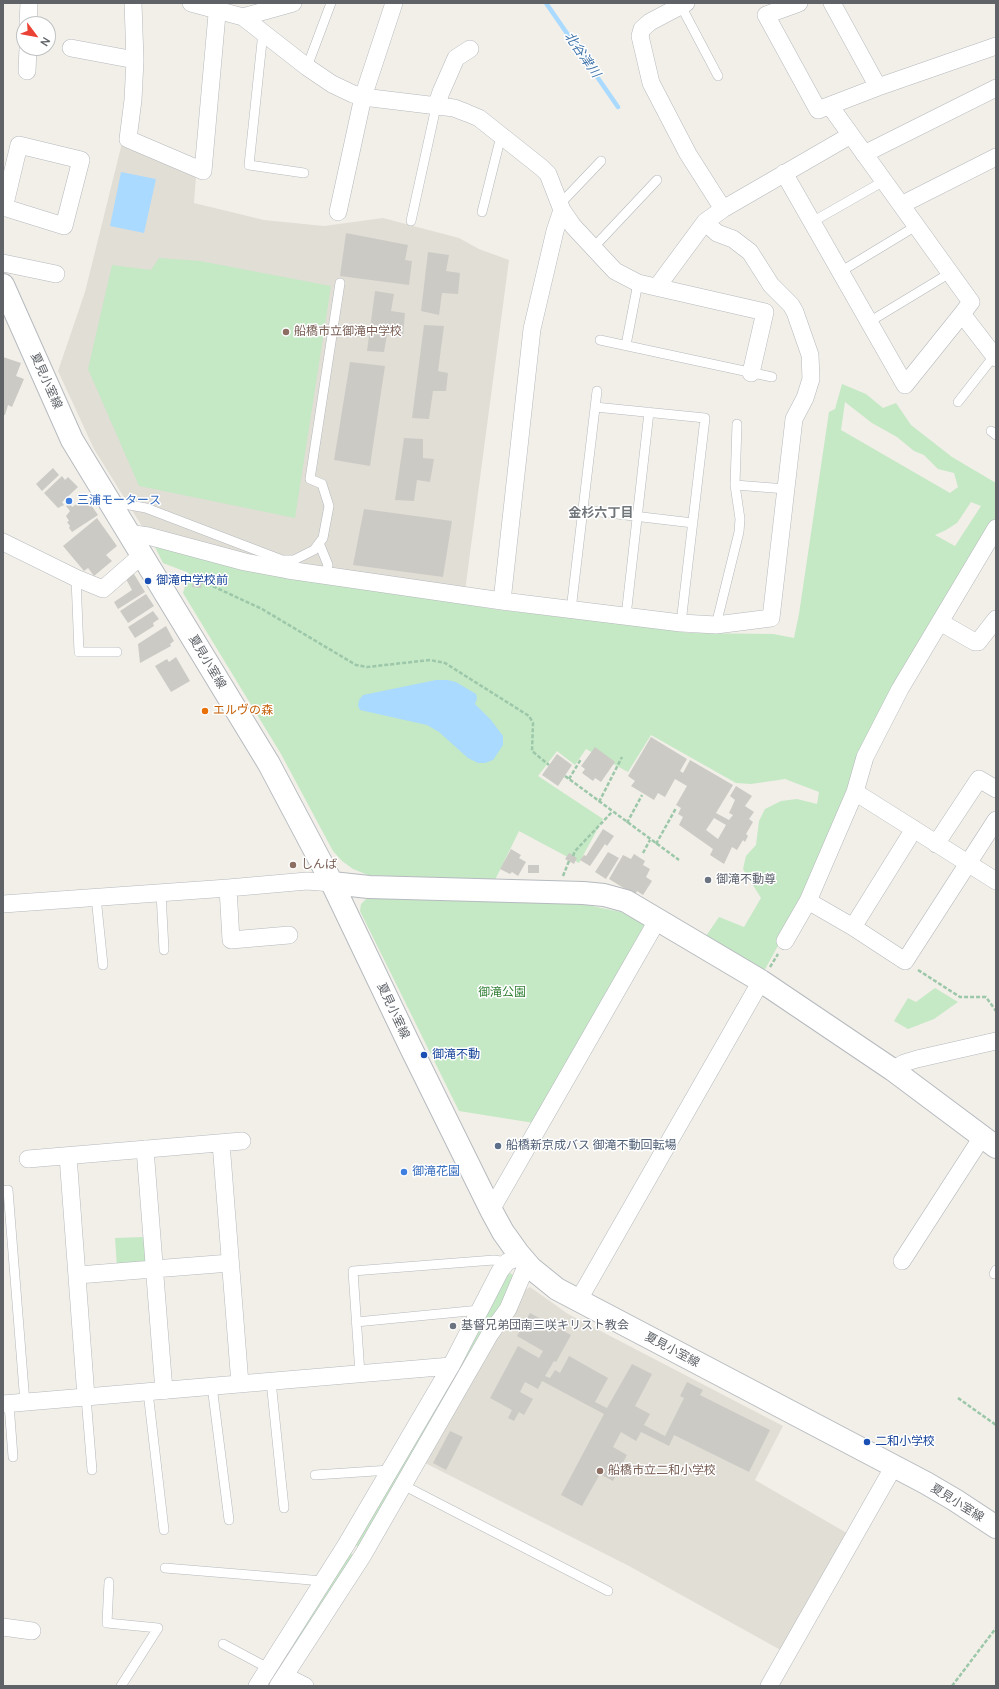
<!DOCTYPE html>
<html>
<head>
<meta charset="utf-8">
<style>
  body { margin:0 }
  #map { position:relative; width:999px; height:1689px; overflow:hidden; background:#f1efe8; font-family:Manrope,sans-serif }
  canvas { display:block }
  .frame { position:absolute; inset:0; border:4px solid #5f6368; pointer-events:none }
  .north { position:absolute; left:16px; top:16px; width:40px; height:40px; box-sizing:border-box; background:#fff; border:1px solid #bfc1c3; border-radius:50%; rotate:122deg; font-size:11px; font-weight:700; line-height:16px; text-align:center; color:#5f6368 }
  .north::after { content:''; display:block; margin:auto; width:14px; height:18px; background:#ea4335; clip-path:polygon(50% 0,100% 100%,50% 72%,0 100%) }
</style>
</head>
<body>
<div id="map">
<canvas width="999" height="1689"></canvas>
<div class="frame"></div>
<div class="north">N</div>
</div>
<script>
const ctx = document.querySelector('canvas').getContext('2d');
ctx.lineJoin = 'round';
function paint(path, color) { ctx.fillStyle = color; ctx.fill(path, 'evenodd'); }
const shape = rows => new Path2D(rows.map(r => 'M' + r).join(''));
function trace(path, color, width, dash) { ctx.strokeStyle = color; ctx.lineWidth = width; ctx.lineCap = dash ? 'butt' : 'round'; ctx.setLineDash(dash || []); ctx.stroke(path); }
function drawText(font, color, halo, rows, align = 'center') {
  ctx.font = font + ' Manrope,"Noto Sans JP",sans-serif'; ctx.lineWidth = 3; ctx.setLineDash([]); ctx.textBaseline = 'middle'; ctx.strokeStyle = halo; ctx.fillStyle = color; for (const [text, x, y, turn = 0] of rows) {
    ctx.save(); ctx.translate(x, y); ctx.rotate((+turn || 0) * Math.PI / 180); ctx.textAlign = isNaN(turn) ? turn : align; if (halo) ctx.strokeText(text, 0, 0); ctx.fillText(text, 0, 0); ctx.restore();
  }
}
paint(shape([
  [122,143,196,176,194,203,264,220,324,226,383,218,459,238,479,249,509,260,465,591,288,565,143,528,94,449,58,371,85,292],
  [530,1287,568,1314,783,1426,755,1480,852,1536,786,1653,629,1566,423,1462,520,1293]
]), '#e1ded6');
paint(shape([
  [159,258,200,261,331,286,295,518,139,486,88,369,112,265,151,270],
  [842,384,866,394,883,408,896,403,911,425,952,457,996,483,996,522,937,622,807,893,763,973,706,936,719,917,744,927,761,898,743,869,746,856,756,845,759,821,765,809,781,801,797,799,817,804,819,792,785,779,751,784,736,783,651,735,628,772,586,749,575,765,557,751,538,776,603,819,579,863,519,831,495,880,368,875,353,869,342,861,333,851,281,754,183,593,189,573,163,563,152,541,337,583,500,610,627,623,689,633,773,634,794,638,799,614,829,412,835,409],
  [845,402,872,423,897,437,914,451,924,455,938,469,954,473,958,487,950,493,841,430],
  [971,502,981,506,955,546,935,535,946,530,957,523],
  [370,898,582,904,621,912,645,924,534,1123,459,1111,360,911,361,904,366,899],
  [935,988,958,1002,934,1019,908,1029,894,1021,908,998,916,1002],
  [144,1237,147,1262,117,1267,115,1238],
  [510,1273,516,1277,512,1289,358,1547,354,1544,505,1276],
  [350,1553,353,1555,303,1640,285,1648]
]), '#c5e8c5');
paint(shape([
  [121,172,156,179,144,233,110,226],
  [436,680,447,680,456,682,476,694,477,698,475,704,491,720,503,736,503,745,493,760,485,763,478,763,468,758,439,732,427,725,360,710,358,706,359,700,363,695]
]), '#aadaff');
trace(shape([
  [546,3,618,107]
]), '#aadaff', 4.5);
paint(shape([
  [346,233,408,245,405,260,412,261,409,285,340,276],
  [428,252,449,255,446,271,460,273,458,294,442,293,439,315,421,311],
  [375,291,394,294,391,311,405,313,403,337,387,335,384,352,367,351],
  [424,325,444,326,438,371,448,373,446,391,433,391,429,419,412,418],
  [3,357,21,363,16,376,24,379,12,407,8,405,5,415,3,415],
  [350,362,385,366,370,466,334,460],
  [404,438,423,439,423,458,434,459,430,482,417,480,414,501,395,500],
  [53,468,59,475,42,491,36,484],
  [62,476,65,480,68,477,78,487,62,502,64,505,58,508,44,493],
  [86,498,98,515,72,532,69,528,70,526,67,522,69,521,66,516,70,511,66,506,70,503,72,507],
  [364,509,452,521,443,577,353,565],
  [97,518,117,546,106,555,112,561,94,576,88,568,84,571,63,546],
  [194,573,202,574,201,588,192,587],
  [134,574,145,592,118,609,114,602,132,590,126,579],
  [146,594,154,606,128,623,120,611],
  [153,611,159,619,153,623,154,626,135,638,128,627],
  [166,626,174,641,170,644,171,646,140,663,138,644],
  [176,657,190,681,171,692,155,666,167,659,169,662],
  [651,737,687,759,680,771,683,773,690,760,733,785,716,813,729,820,733,815,729,813,735,800,730,796,736,786,752,796,745,806,754,812,749,819,753,822,746,834,748,836,745,842,743,840,737,850,732,847,724,864,710,855,713,849,679,825,683,817,678,814,681,808,676,805,687,786,675,779,665,797,658,793,654,800,631,786,635,781,628,776],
  [714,818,726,825,718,839,706,830],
  [595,747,615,762,601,782,595,778,593,781,582,773,585,769,581,766],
  [557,754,572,765,558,786,542,775],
  [603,829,614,836,607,846,605,844,590,866,580,860,584,855,586,856],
  [511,849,521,855,519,858,526,862,518,876,512,872,510,874,500,869],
  [608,852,619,858,606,879,595,872],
  [569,853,577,858,574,864,565,859],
  [634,854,645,861,643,865,650,869,646,877,652,881,643,895,637,891,635,895,609,879,623,855,631,859],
  [528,865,539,865,539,873,528,873],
  [530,1313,571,1335,556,1362,554,1361,545,1376,550,1378,555,1370,560,1373,569,1356,608,1378,595,1402,607,1408,632,1364,652,1374,635,1406,650,1414,644,1425,665,1436,684,1398,680,1396,687,1382,703,1390,700,1395,770,1430,749,1472,674,1435,669,1446,641,1432,636,1441,621,1432,613,1447,627,1455,613,1481,600,1474,582,1506,561,1495,604,1414,542,1381,538,1389,525,1382,520,1392,533,1399,524,1415,519,1412,514,1421,508,1418,512,1410,490,1398,518,1346,539,1358,543,1351,517,1336],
  [450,1431,463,1437,446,1470,433,1463]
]), '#cccac5');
const lane = shape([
  [681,6,718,76],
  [263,32,249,165,304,173],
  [307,67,331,3],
  [560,204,601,161],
  [482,212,501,136],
  [411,221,436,107],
  [812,222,884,181],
  [593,248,657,180],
  [840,272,916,226],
  [869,322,950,273],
  [600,340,772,377],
  [626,345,638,283],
  [958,402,994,356],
  [595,407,705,418,681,623],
  [991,431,996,435],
  [735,485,786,489],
  [113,509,124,504,146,508,282,560,294,560,314,550,323,538,329,506,322,484,310,479,340,283],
  [583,510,693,523],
  [319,543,328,565,325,576],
  [76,578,79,652,117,652],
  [571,610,597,391],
  [626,616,649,412],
  [716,625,739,532,740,519,735,485,737,424],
  [161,893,164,950],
  [96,897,103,965],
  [3,1191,8,1190,25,1403],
  [994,1274,996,1270],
  [356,1322,480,1310],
  [360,1374,353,1271,494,1260,507,1262],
  [271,1381,284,1508],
  [212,1386,229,1520],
  [148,1392,164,1530],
  [86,1397,92,1470],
  [9,1404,13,1457],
  [315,1475,390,1470],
  [403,1485,608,1591],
  [165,1568,323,1581],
  [109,1582,107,1623,158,1628,121,1686],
  [223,1644,268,1668]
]);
const street = shape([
  [133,3,135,60,133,100,128,139,203,171,218,3],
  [191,3,243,17,307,67,332,84,353,94,363,97,454,108,467,113,479,118,542,168,548,174,562,210,573,226,615,271,638,283,765,312,751,373],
  [686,3,650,22,642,29,640,36,651,83,688,154,723,209],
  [799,3,766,15,818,110,878,87,996,46],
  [832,3,878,87],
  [243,17,293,3],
  [28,24,29,3],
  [71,48,135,60],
  [27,71,28,48],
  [830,106,971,302,962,314,996,358],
  [436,107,441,92,456,58,470,49],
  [864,154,996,88],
  [784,173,905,385,962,314],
  [901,205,996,157],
  [3,207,64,226,81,160,19,145,4,208],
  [338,212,363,97,394,3],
  [3,263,56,274],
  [657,287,705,222,723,209,851,135],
  [128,533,148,536,245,562,288,570,502,601,681,623,716,625,771,618,794,419,805,398,811,379,810,355,795,312,791,305,771,285,750,252,733,239,717,233,705,222],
  [3,542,76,578,103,589,142,555],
  [502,601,532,329,555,231,562,210],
  [940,622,975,642,978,642,996,619],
  [855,792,996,881],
  [936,844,979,779,996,789],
  [228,888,231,940,289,935],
  [808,901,853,927,905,961,996,820],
  [3,904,228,888,307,881,332,883],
  [853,927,914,829],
  [785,941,808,901,855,792,865,757,900,689,996,528],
  [893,1070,904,1063,917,1059,996,1041],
  [221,1143,240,1384],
  [145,1149,164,1391],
  [68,1156,86,1397],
  [28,1159,242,1141],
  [491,1210,658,919],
  [902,1261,982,1137],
  [78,1275,230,1263],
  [578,1301,761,981],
  [3,1404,451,1366],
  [3,1627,32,1631],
  [285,1676,305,1686],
  [257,1686,346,1545,390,1470,451,1366,500,1271,507,1262,521,1256],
  [278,1686,363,1555,490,1334,508,1309,527,1264],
  [769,1686,894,1466]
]);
const secondary = shape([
  [3,285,72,440,269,764,332,883,410,1046,491,1210,503,1232,518,1253,531,1268,557,1289,926,1483,955,1500,996,1527],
  [332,883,369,887,583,893,604,895,626,901,761,981,893,1070,996,1147]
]);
trace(lane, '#b5b8bc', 10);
trace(street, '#b5b8bc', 18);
trace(secondary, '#b6babf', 24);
trace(shape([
  [178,580,191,580,206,583,262,609,356,665,367,667,430,660,445,663,529,716,533,723,532,751,549,765],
  [565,776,679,860],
  [569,779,581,759],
  [599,802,622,757],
  [627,823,642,795],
  [656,844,676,808],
  [643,853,650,840],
  [573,856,575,851,612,812],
  [563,876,569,861],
  [770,967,778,954],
  [918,970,960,997,986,997,996,1011],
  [958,1398,996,1425],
  [952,1686,996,1628]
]), '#9cc7a9', 2.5, [4, 2]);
trace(lane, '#fff', 9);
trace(street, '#fff', 17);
trace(secondary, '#fff', 22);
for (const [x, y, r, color] of [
  [286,332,4,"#8d6e63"],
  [69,501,4,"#3f7fe0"],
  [148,581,4,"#1a4fb4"],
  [205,711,4,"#e8710a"],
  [293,865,4,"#8d6e63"],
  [708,880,4,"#6b7280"],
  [424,1055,4,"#1a4fb4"],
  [498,1146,4,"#5c6f8a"],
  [404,1172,4,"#3f7fe0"],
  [453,1326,4,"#6b7280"],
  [867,1442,4,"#1a4fb4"],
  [600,1471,4,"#8d6e63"]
]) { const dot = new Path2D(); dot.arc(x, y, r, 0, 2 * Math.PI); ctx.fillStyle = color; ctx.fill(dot); trace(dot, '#fff', 1.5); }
drawText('12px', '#785e54', '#fff', [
  ["船橋市立御滝中学校",294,332],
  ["しんば",301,865],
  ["船橋市立二和小学校",608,1471]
], 'left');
drawText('12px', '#5f6368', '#fff', [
  ["夏見小室線",46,381,66],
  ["夏見小室線",207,662,59],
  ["夏見小室線",393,1011,65],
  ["夏見小室線",672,1350,28],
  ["夏見小室線",957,1503,32]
]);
drawText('12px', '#366cbe', '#fff', [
  ["三浦モータース",77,501],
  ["御滝花園",412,1172]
], 'left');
drawText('12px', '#164399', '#fff', [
  ["御滝中学校前",156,581],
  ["御滝不動",432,1055],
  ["二和小学校",875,1442]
], 'left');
drawText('12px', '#c56008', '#fff', [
  ["エルヴの森",213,711]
], 'left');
drawText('12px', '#5b616d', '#fff', [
  ["御滝不動尊",716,880],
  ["基督兄弟団南三咲キリスト教会",461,1326]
], 'left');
drawText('12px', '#348238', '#fff', [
  ["御滝公園",502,993]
]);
drawText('12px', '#4e5e75', '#fff', [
  ["船橋新京成バス 御滝不動回転場",506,1146]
], 'left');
drawText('italic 13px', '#4174aa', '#fff', [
  ["北谷津川",582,55,55]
]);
drawText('bold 13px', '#70757a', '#fff', [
  ["金杉六丁目",601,513]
]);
</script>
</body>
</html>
